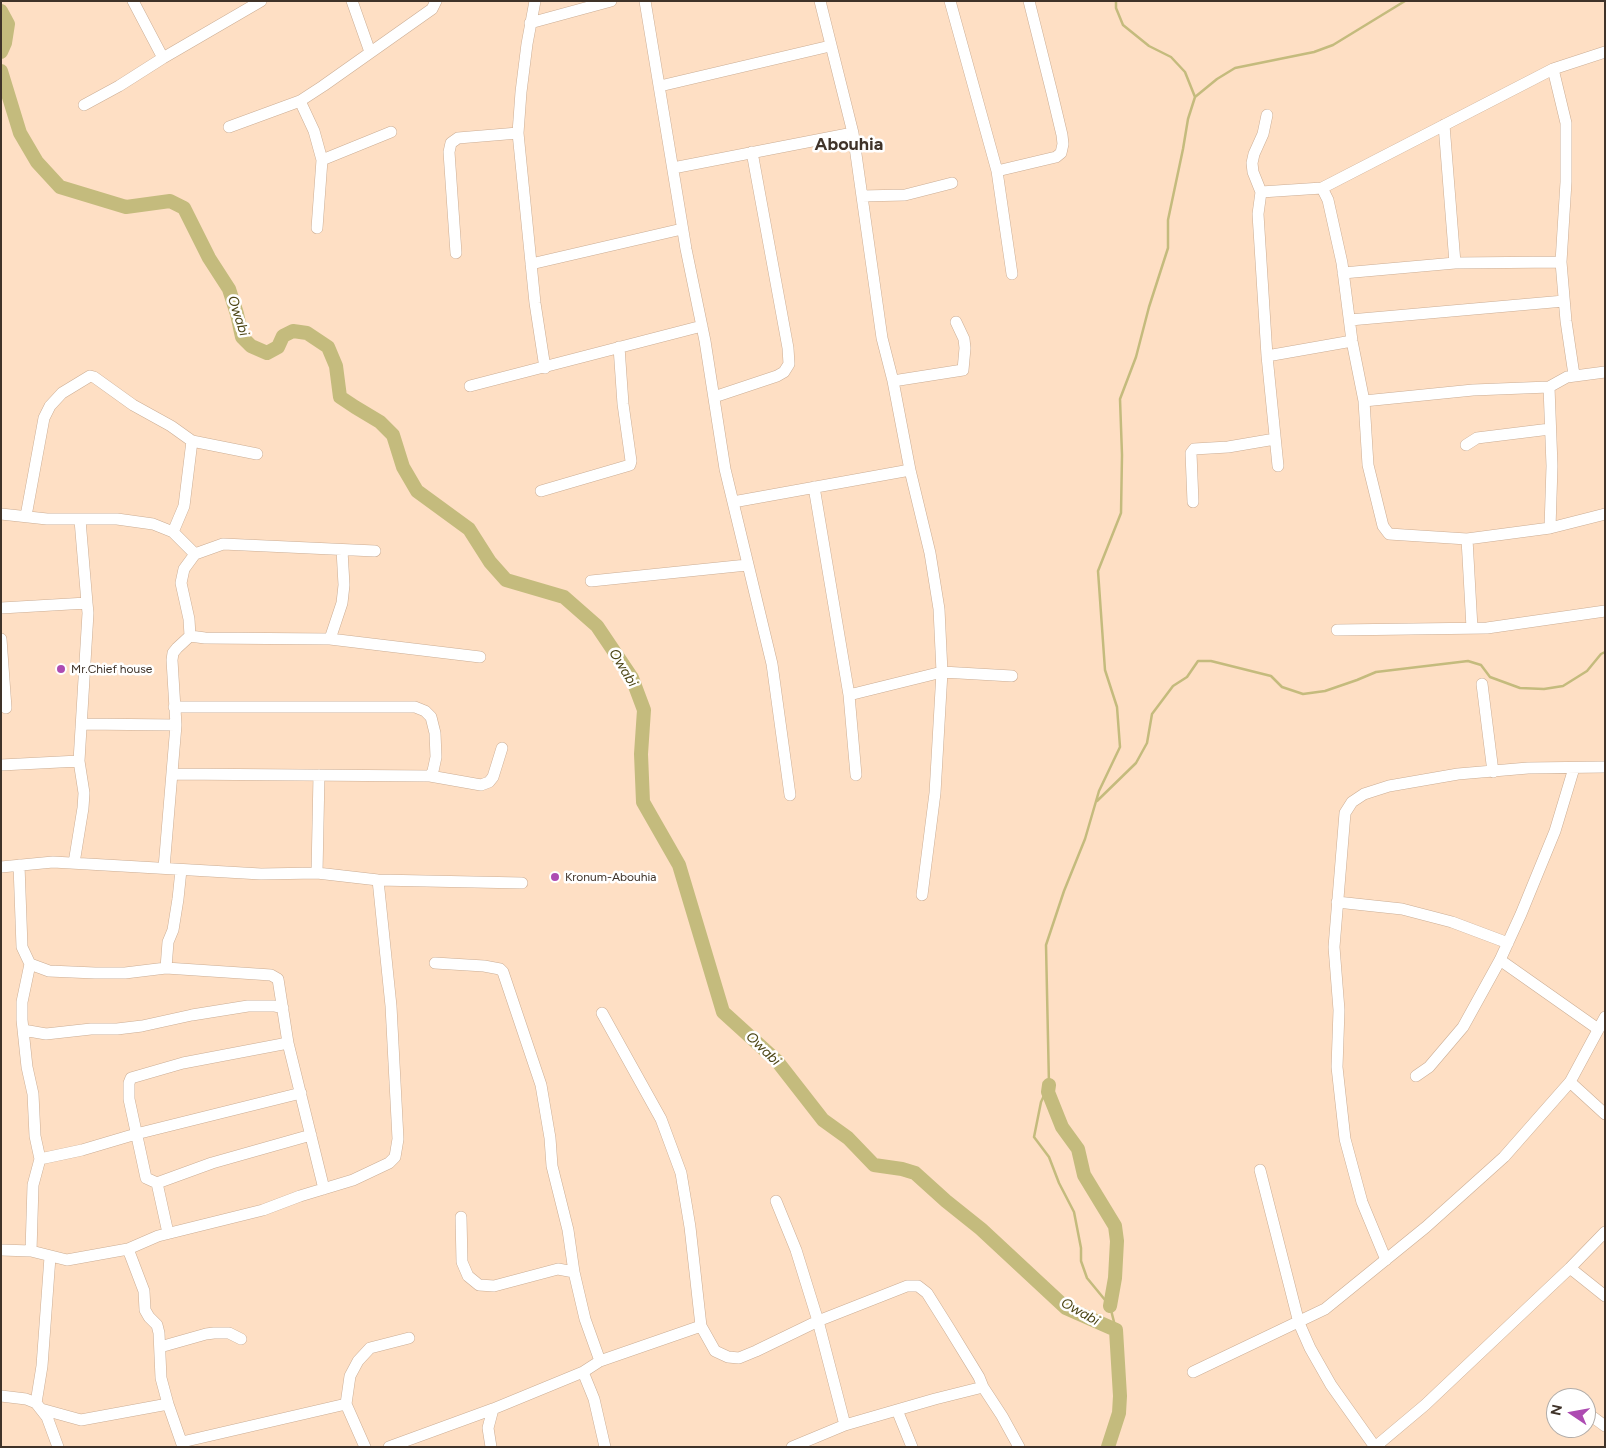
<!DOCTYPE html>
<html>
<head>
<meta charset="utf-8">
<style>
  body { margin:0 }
  #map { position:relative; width:1606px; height:1448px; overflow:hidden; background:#fedfc4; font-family:Figtree,sans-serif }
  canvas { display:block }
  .frame { position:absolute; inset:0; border:2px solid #3f3329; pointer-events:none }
  .north { position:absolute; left:1546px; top:1388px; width:50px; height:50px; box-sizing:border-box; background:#fff; border:1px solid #b2ada9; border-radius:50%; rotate:282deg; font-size:14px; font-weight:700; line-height:20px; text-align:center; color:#3f3329 }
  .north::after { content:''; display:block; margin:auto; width:18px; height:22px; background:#ad4bb2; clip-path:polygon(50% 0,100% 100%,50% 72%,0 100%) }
</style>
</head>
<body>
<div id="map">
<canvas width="1606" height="1448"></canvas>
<div class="frame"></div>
<div class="north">N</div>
</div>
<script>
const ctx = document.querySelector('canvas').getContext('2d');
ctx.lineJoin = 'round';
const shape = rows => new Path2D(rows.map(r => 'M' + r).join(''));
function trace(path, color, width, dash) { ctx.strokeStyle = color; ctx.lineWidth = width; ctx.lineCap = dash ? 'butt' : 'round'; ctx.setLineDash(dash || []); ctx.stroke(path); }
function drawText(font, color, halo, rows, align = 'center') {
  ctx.font = font + ' Figtree,sans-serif'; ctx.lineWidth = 5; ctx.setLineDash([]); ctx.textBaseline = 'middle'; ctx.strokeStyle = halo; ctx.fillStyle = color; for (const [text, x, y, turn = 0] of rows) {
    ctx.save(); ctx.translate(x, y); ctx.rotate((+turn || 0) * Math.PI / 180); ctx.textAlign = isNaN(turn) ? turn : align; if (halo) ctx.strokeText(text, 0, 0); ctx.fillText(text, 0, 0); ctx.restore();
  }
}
trace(shape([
  [1116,1,1116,8,1123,25,1149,46,1171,57,1185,72,1195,97],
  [1097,801,1136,763,1147,743,1152,714,1173,686,1187,677,1198,661,1211,661,1271,676,1282,687,1303,694,1325,691,1357,680,1376,672,1468,661,1481,665,1490,677,1520,688,1544,689,1563,686,1587,671,1601,654,1605,652],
  [1116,1330,1110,1306,1087,1278,1081,1261,1081,1248,1074,1212,1059,1183,1049,1157,1034,1137,1041,1102,1049,1085,1046,945,1064,891,1085,839,1099,791,1120,747,1117,707,1105,670,1098,571,1121,513,1122,455,1120,399,1136,357,1149,307,1168,248,1168,220,1183,149,1188,119,1195,97,1217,79,1235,68,1314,52,1333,45,1405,1]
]), '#c4bb7d', 2.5);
trace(shape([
  [1,11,8,24,5,43,1,52],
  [1,71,20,133,37,162,60,187,126,207,170,201,184,208,209,258,229,289,237,314,242,337,251,346,267,353,278,347,283,336,293,331,307,333,328,347,336,366,340,397,355,407,380,422,393,435,403,467,417,491,469,529,490,562,506,580,564,597,597,626,632,678,644,710,641,754,643,802,679,865,723,1012,777,1061,823,1120,848,1138,874,1165,902,1169,915,1173,946,1201,981,1229,1066,1308,1116,1330,1120,1396,1119,1413,1108,1447],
  [1049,1085,1048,1092,1062,1127,1078,1149,1084,1175,1115,1226,1117,1241,1115,1278,1110,1306]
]), '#c4bb7d', 14);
const minor = shape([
  [133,1,163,58],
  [352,1,370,52],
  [535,1,527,44,521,92,518,133,535,303,545,368],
  [645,1,686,249,705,341,725,469,772,664,790,795],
  [820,1,853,133,882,338,893,381,910,470,930,553,939,609,942,672,935,793,922,895],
  [950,1,997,171,1012,274],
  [530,23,611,1],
  [1553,69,1566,123,1566,182,1561,262,1566,321,1574,375],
  [660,86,830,46],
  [300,101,314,131,322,160,317,228],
  [84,105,119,86,163,58,261,1],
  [1267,115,1263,134,1254,154,1252,163,1253,172,1261,192,1258,214,1267,356,1278,466],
  [1444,125,1455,263],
  [229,127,300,101,323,86,432,9,436,1],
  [322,160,391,132],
  [673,168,853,133],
  [997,171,1056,157,1061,153,1063,144,1062,135,1052,93,1029,1],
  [1322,188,1553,69,1605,52],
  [1261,192,1322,188,1328,200,1342,263,1352,341,1364,401,1368,465,1383,526,1389,534,1467,539,1550,528,1605,514],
  [862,196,905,195,952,183],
  [456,253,449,152,451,143,458,138,518,133],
  [531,264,682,229],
  [1343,273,1455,263,1561,262],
  [1350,320,1564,301],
  [1267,356,1352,341],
  [893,381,963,370,965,348,964,339,956,322],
  [470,386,702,326],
  [1549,387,1552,466,1550,528],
  [714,397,777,376,784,372,789,364,788,348,752,152],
  [1364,401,1473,390,1549,387,1567,377,1605,372],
  [1466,445,1477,438,1550,429],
  [814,487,849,695,856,775],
  [541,491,630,465,631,461,623,404,619,347],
  [733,502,910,470],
  [1193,502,1191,453,1194,449,1228,447,1275,439],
  [1,514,47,519,117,519,153,524,173,532,195,554],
  [26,516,44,418,50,406,62,393,90,376,94,377,133,405,171,426,192,441,257,454],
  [80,520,87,603],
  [173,532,184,506,192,441],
  [1467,539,1472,628],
  [591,581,747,565],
  [1,608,87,603,88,613,79,761,1,765],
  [1337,630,1487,628,1605,611],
  [190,636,205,638,330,639,480,657],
  [190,636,189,619,181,583,184,569,195,554,223,544,375,551],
  [1,639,6,708],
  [330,639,342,603,344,585,342,550],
  [1482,684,1493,772],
  [849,695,942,672,1012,676],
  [174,707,415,707,425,711,431,717,435,733,436,757,433,771,430,776],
  [82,724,176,725],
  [172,774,430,776,481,785,489,782,493,777,502,748],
  [74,863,83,808,84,793,79,761],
  [19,865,22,947,30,964,49,971,95,973,125,973,166,968,168,942,173,930,178,899,181,870],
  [1,867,53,862,261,874,317,873,378,880,522,883],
  [164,868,176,725,172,660,173,653,177,648,190,636],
  [317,873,319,775],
  [1337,902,1402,909,1452,922,1508,943],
  [1500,960,1598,1029],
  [435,963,484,966,500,969,503,972,541,1085,550,1138,552,1166,568,1230,574,1272,585,1319,600,1361],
  [30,964,22,1002,22,1020,27,1067,33,1094,35,1136,40,1159,33,1185,31,1251],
  [166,968,271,975,278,979,288,1043,324,1189],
  [602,1013,661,1119,681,1173,690,1227,701,1326,715,1351,728,1357,739,1358,756,1351,818,1321,907,1286,918,1286,927,1293,949,1328,979,1377,983,1387,1002,1416,1019,1447],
  [23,1030,46,1034,91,1029,117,1029,142,1026,192,1015,248,1006,274,1006,283,1008],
  [1416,1076,1429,1067,1463,1027,1500,960,1521,914,1555,831,1574,768],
  [1570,1082,1605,1114],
  [40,1159,82,1150,136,1134,301,1093],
  [1260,1170,1299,1323,1310,1348,1331,1385,1375,1447],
  [157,1183,146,1178,129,1099,129,1083,131,1078,183,1063,288,1043],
  [776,1201,796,1250,818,1321,845,1425],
  [461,1217,462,1262,468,1276,479,1285,494,1286,558,1269,574,1272],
  [168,1233,157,1183,212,1163,311,1135],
  [128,1249,144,1291,145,1310,149,1317,157,1325,159,1333,161,1378,168,1404],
  [1,1250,31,1251,67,1260,128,1249,158,1236,263,1210,300,1196,353,1180,389,1163,395,1157,398,1139,391,1006,378,880],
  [1386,1260,1362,1202,1345,1139,1337,1067,1339,1010,1334,947,1345,813,1352,802,1364,794,1389,786,1458,774,1528,768,1605,767],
  [1570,1268,1605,1296],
  [160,1347,206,1334,214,1333,229,1333,241,1339],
  [1193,1372,1325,1309,1426,1227,1504,1157,1570,1082,1605,1017],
  [1,1396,26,1399,36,1403,47,1417,58,1447],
  [36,1403,42,1366,50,1257],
  [41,1409,81,1420,168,1404,183,1447],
  [897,1410,912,1447],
  [1586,1412,1605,1426],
  [182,1442,346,1404],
  [365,1447,346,1404,350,1376,358,1361,370,1348,409,1338],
  [389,1447,493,1409,583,1372],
  [491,1447,488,1428,493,1409],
  [605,1447,594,1399,583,1372,600,1361,701,1326],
  [792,1447,845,1425,935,1399,983,1387],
  [1375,1447,1425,1405,1570,1268,1605,1232]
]);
trace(minor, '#cbad94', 12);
trace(minor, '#fff', 11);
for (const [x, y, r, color] of [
  [61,669,5,"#ad4bb2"],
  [555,877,5,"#ad4bb2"]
]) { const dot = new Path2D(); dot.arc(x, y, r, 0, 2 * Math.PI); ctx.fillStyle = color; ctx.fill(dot); trace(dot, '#fff', 2); }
drawText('12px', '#3f3329', '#fff', [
  ["Mr.Chief house",71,669],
  ["Kronum-Abouhia",565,877]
], 'left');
drawText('italic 14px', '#4d4616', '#fff', [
  ["Owabi",238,316,72],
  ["Owabi",623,668,59],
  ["Owabi",763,1049,44],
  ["Owabi",1080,1312,29]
]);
drawText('bold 18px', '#3f3329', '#fff', [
  ["Abouhia",849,145]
]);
</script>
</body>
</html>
